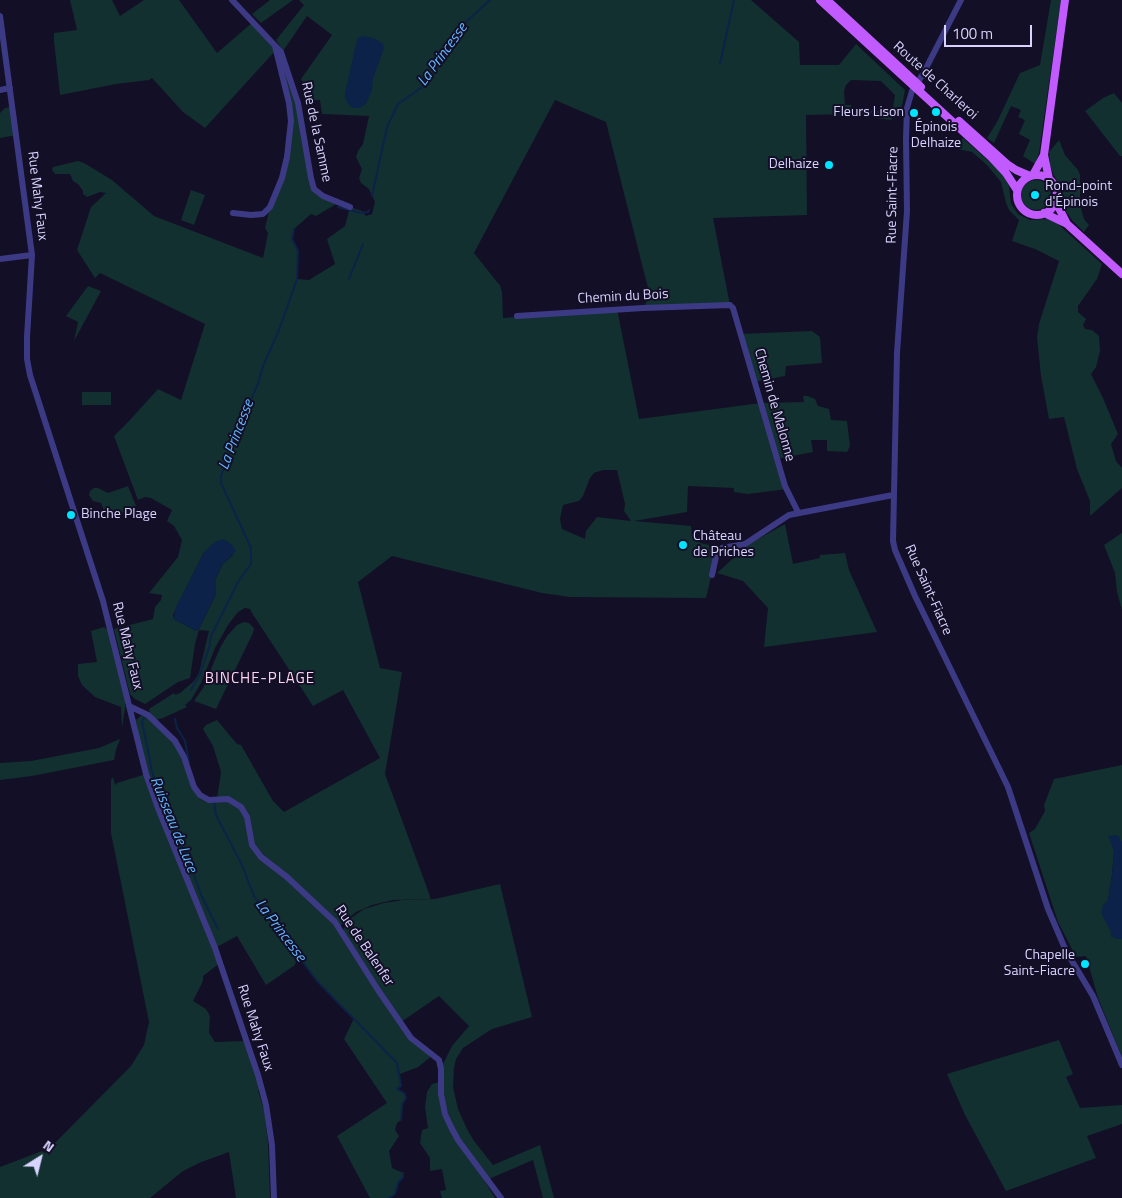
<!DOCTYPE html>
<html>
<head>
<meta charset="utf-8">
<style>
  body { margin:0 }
  #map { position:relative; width:1122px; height:1198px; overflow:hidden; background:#130f26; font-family:"Titillium Web",sans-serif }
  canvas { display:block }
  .north { position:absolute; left:15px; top:1133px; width:50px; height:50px; -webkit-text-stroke:4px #130f26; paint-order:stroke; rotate:36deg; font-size:14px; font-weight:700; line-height:20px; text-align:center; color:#d9d4ff }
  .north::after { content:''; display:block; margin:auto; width:18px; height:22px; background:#d9d4ff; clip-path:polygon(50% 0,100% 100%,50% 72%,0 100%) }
  .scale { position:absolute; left:944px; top:25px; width:88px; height:22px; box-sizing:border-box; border:2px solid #d9d4ff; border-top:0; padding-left:6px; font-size:15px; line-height:18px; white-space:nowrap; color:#d9d4ff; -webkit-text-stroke:4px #130f26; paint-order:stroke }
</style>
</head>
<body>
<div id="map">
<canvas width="1122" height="1198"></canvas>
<div class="north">N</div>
<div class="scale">100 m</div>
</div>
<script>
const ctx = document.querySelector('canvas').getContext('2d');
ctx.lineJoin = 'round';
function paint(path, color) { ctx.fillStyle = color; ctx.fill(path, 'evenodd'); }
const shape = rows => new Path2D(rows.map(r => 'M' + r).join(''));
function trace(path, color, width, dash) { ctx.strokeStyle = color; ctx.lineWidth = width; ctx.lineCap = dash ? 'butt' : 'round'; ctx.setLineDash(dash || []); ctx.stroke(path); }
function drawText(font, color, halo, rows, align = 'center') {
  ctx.font = font + ' "Titillium Web",sans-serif'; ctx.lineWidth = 4; ctx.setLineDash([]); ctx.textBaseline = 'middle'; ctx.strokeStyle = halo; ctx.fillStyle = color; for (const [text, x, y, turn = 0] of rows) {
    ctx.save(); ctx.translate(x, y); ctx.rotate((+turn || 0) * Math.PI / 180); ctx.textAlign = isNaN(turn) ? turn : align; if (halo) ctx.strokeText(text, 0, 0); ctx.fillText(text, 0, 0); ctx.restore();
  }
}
paint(shape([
  [70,0,112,0,120,16,144,0,179,0,217,53,253,22,276,50,205,128,183,112,152,78,149,80,116,84,60,95,54,41,54,33,77,30],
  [270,0,293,0,261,23,252,14],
  [299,0,751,0,799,42,800,65,839,65,856,44,905,90,902,106,891,120,876,118,875,113,862,114,860,118,858,116,858,111,889,111,890,107,893,107,895,95,881,81,851,80,846,85,844,91,845,105,851,105,851,114,806,115,807,215,713,218,730,305,643,308,650,296,606,122,555,100,474,253,497,282,500,285,502,292,503,318,617,309,639,419,761,403,804,402,803,396,808,396,815,399,818,406,829,409,831,420,847,421,850,446,847,452,827,451,827,440,811,440,813,452,777,459,787,489,748,494,734,492,734,488,688,486,687,512,634,521,691,526,692,536,700,543,709,545,709,548,717,552,706,598,570,597,542,593,392,556,358,582,380,668,402,672,385,774,430,896,430,899,393,900,372,905,356,912,339,927,408,1034,433,1055,418,1067,400,1074,401,1086,397,1089,404,1093,406,1098,402,1104,401,1120,397,1123,395,1130,399,1136,389,1151,392,1168,403,1173,403,1177,398,1183,395,1194,389,1198,370,1198,337,1136,387,1103,344,1039,354,1018,317,981,298,954,295,965,266,985,237,936,215,948,220,963,203,976,203,981,193,1001,206,1009,210,1016,209,1033,215,1042,243,1041,248,1045,261,1086,258,1090,264,1110,268,1143,270,1198,236,1198,229,1152,199,1163,183,1171,150,1198,0,1198,0,1167,42,1151,45,1153,131,1066,144,1045,149,1022,111,833,111,780,113,777,115,785,117,783,146,774,136,720,141,716,150,713,149,709,174,693,175,695,180,693,194,681,199,673,209,631,199,630,195,644,190,678,178,682,145,704,135,699,130,694,114,629,153,619,155,607,161,600,162,595,149,593,178,557,182,540,174,526,167,521,172,510,151,498,145,497,138,500,114,436,129,421,158,389,181,400,205,324,100,273,95,278,77,250,91,207,106,193,100,192,87,197,83,194,83,191,78,184,73,181,70,174,55,174,52,170,53,167,78,161,84,163,112,180,154,216,263,258,268,233,265,228,270,207,282,178,291,121,283,75,287,66,314,189,338,203,316,216,311,214,294,229,292,239,298,251,297,279,309,280,335,264,327,239,345,226,350,207,362,211,366,216,372,214,375,202,369,189,361,183,359,178,362,169,356,157,358,151,363,144,369,116,322,114,320,100,314,100,301,79,332,35,307,16,283,51,276,40,304,5],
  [603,470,617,470,625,504,624,511,631,521,597,517,586,531,585,539,562,529,560,519,563,505,579,501,583,496,590,478,594,473],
  [204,552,233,555,222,565,216,578,216,594,199,629,196,631,174,619,173,615],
  [245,608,250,609,252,613,313,706,343,690,380,758,284,812,273,801,241,745,237,744,217,720,206,725,203,729,213,746,221,772,217,799,202,797,193,783,175,741,155,720,163,718,187,707,185,705,191,700,201,683,215,648,228,625,238,612],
  [1051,0,1061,0,1039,153,1035,164,1023,156,1030,140,1019,134,1025,120,1018,117,1021,110,1011,106,994,143,987,138,997,122,1020,73,1040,65],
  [1114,93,1122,103,1122,156,1120,156,1085,111,1103,98],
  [13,106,17,135,0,138,0,113,5,108],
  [963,138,1002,173,1009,186,1011,204,1018,214,1030,220,1047,219,1057,223,1102,264,1097,279,1078,306,1078,312,1086,319,1083,325,1085,329,1092,330,1099,336,1100,351,1096,367,1091,374,1103,398,1118,434,1111,444,1116,461,1122,468,1122,488,1090,516,1090,501,1077,469,1064,417,1049,419,1041,376,1037,337,1039,324,1059,261,1035,249,1012,241,1019,220,1009,210,1006,203,1001,182,987,165,972,152,953,148],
  [1059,140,1065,155,1078,170,1080,175,1080,205,1084,219,1089,225,1084,232,1072,220,1062,206,1061,186,1054,176,1050,165,1049,152],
  '1021 195a15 15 0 1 1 30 0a15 15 0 1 1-30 0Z',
  [191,190,205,195,194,225,181,220],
  [88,286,101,291,74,341,78,322,66,316],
  [812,331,820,337,822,363,786,366,785,376,754,382,740,334],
  [82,392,111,392,111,405,82,405],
  [128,486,136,506,135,508,130,511,109,515,105,513,101,503,93,501,89,495,90,491,94,488,98,488,108,493],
  [785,524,793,564,820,558,820,555,845,553,849,570,877,632,764,647,768,608,743,581,717,573,749,544],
  [1122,533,1122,610,1117,592,1115,573,1104,545],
  [244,622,249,623,254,628,253,633,216,709,194,701,203,688,220,648,227,636,237,625],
  [104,627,108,630,125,698,125,708,122,728,121,707,95,697,82,685,78,676,78,664,97,662,91,631],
  [120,739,116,750,114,760,32,776,0,780,0,763,31,761,99,748],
  [1122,765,1122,842,1114,851,1112,875,1108,900,1103,906,1117,939,1122,939,1122,1057,1098,998,1086,956,1076,957,1058,922,1029,833,1035,829,1045,811,1044,805,1054,779],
  [500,884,532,1017,492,1029,463,1048,456,1059,454,1068,453,1087,458,1109,467,1129,474,1141,493,1165,540,1145,554,1198,543,1198,533,1160,489,1179,456,1134,444,1103,442,1066,452,1046,469,1026,439,996,401,1022,344,932,344,928,351,918,364,909,384,903,403,900,435,899],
  [1059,1040,1073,1074,1066,1077,1080,1108,1122,1105,1122,1124,1087,1136,1096,1158,1006,1191,965,1115,947,1074],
  [439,1082,444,1114,495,1198,442,1198,440,1191,446,1190,442,1169,430,1171,430,1158,420,1143,422,1130,428,1128,425,1107,427,1092,432,1084]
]), '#12302f');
paint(shape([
  [363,36,374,38,383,44,384,48,373,79,372,90,366,104,360,108,353,108,349,105,345,98,345,93,355,48,358,38],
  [223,539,230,543,236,551,222,565,216,578,216,594,199,629,196,631,174,619,175,609,204,552,215,542],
  [1118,835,1122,842,1122,939,1118,939,1111,937,1111,932,1101,913,1103,906,1108,900,1112,875,1114,851,1108,836]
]), '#0c2248');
trace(shape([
  [720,64,734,0],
  [372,196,387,127,398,104,425,85,434,74,452,41,465,23,490,0],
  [338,207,361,213,368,212,369,210],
  [349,279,363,244],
  [191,690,200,674,209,648,211,636,238,582,251,564,251,548,221,483,221,476,238,432,247,414,251,404,251,399,258,384,263,366,279,330,297,279,298,251,292,239,294,229],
  [144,717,142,722,150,760,151,769,168,815,176,828,179,842,190,864,202,897,218,929],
  [175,719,177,728,185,741,189,763],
  [214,801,216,815,242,865,254,896,317,981,397,1063,401,1086,397,1089,404,1093,406,1098,402,1104,401,1120],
  [389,1198,395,1194,398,1183,403,1177,403,1173]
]), '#0c2248', 2);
trace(shape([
  [232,0,281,52,298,103,311,178,314,189,323,196,350,207],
  [961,0,923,74,912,91,907,108,906,139,907,211,897,353,893,541,895,550,915,596,1008,787,1048,909,1066,951,1093,996,1122,1065],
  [0,16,32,255,27,337,27,359,30,375,103,601,146,774,158,808,215,948,258,1075,266,1105,272,1145,274,1198],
  [0,90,10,88],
  [233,213,251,215,263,214,270,207,282,178,287,157,291,121,289,103,275,46],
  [0,259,32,255],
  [517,316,643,308,730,305,733,308,785,486,798,512],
  [712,575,717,552,722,548,745,544,789,515,893,495],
  [129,706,148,715,175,741,184,757,194,787,200,795,209,800,228,799,241,807,247,817,252,845,261,857,287,877,335,922,378,990,411,1038,439,1060,441,1069,441,1094,445,1114,451,1127,458,1140,501,1198]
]), '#3d3a85', 6);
trace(shape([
  [820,0,991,157,1006,173,1017,190],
  [827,0,921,87],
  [959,121,1007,164,1016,170,1030,176],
  [1044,155,1049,179],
  '1017 195a20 20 0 1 1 40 0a20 20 0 1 1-40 0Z',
  [1033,175,1044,155,1065,0],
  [1056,202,1067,224],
  [1044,213,1067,224,1122,274]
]), '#c25bff', 8);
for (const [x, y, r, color] of [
  [936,112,5,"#00e5ff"],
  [914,113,5,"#00e5ff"],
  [829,165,5,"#00e5ff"],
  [1035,195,5,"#00e5ff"],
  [71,515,5,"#00e5ff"],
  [683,545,5,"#00e5ff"],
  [1085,964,5,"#00e5ff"]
]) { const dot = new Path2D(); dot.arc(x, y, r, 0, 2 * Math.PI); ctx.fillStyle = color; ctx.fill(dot); trace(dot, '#130f26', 2); }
drawText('14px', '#d9d4ff', '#130f26', [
  ["Route de Charleroi",935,81,42],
  ["Rue de la Samme",316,132,78],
  ["Rue Saint-Fiacre",893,195,-89],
  ["Rue Mahy Faux",37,196,83],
  ["Chemin du Bois",623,297,-3],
  ["Chemin de Malonne",774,405,74],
  ["Rue Saint-Fiacre",928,590,66],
  ["Rue Mahy Faux",127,646,76],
  ["Rue de Balenfer",364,946,56],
  ["Rue Mahy Faux",255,1028,72]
]);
drawText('14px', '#d9d4ff', '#130f26', [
  ["Fleurs Lison",904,113],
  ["Épinois",936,128,"center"],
  ["Delhaize",936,144,"center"],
  ["Delhaize",819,165],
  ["Rond-point",1045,187,"left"],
  ["d'Épinois",1045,203,"left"],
  ["Binche Plage",81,515,"left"],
  ["Château",693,537,"left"],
  ["de Priches",693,553,"left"],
  ["Chapelle",1075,956],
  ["Saint-Fiacre",1075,972]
], 'right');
drawText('italic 15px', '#62b6ff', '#130f26', [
  ["La Princesse",443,55,-54],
  ["La Princesse",237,435,-69],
  ["Ruisseau de Luce",173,825,68],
  ["La Princesse",280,931,53]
]);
ctx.letterSpacing = '1px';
drawText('15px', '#ffd6f0', '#130f26', [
  ["BINCHE-PLAGE",260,679]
]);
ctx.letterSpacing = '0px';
</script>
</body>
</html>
